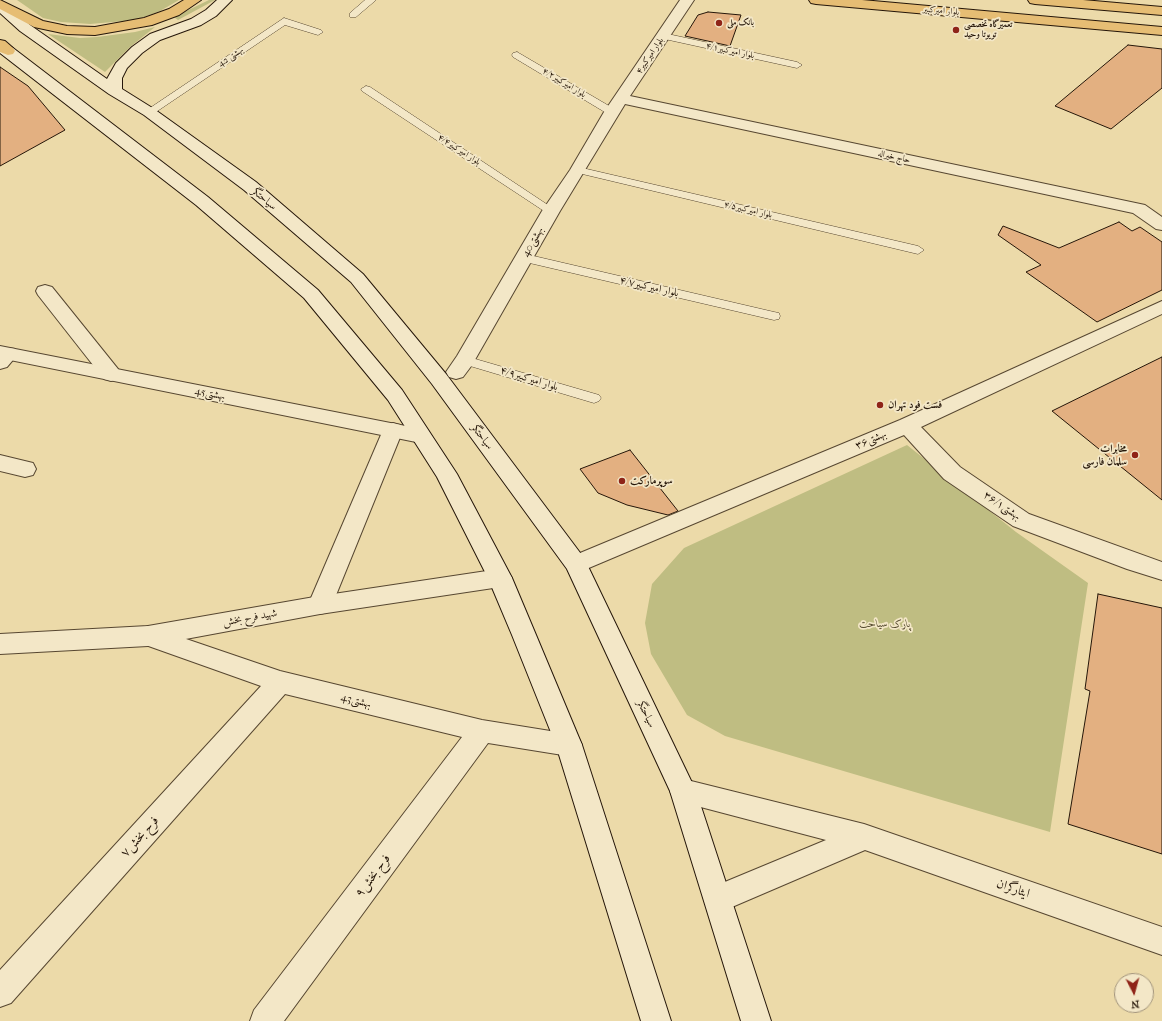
<!DOCTYPE html>
<html>
<head>
<meta charset="utf-8">
<style>
  body { margin:0 }
  #map { position:relative; width:1162px; height:1021px; overflow:hidden; background:#ecdaa9; font-family:"IM FELL French Canon",serif }
  canvas { display:block }
  .north { position:absolute; left:1114px; top:973px; width:40px; height:40px; box-sizing:border-box; background:#f3e7c7; border:1px solid #a1937b; border-radius:50%; rotate:174deg; font-size:11px; font-weight:700; line-height:16px; text-align:center; color:#251609 }
  .north::after { content:''; display:block; margin:auto; width:14px; height:18px; background:#8f2418; clip-path:polygon(50% 0,100% 100%,50% 72%,0 100%) }
</style>
</head>
<body>
<div id="map">
<canvas width="1162" height="1021"></canvas>
<div class="north">N</div>
</div>
<script>
const ctx = document.querySelector('canvas').getContext('2d');
ctx.lineJoin = 'round';
function paint(path, color) { ctx.fillStyle = color; ctx.fill(path, 'evenodd'); }
const shape = rows => new Path2D(rows.map(r => 'M' + r).join(''));
function trace(path, color, width, dash) { ctx.strokeStyle = color; ctx.lineWidth = width; ctx.lineCap = dash ? 'butt' : 'round'; ctx.setLineDash(dash || []); ctx.stroke(path); }
function drawText(font, color, halo, rows, align = 'center') {
  ctx.font = font + ' "IM FELL French Canon",Amiri,serif'; ctx.lineWidth = 3.5; ctx.setLineDash([]); ctx.textBaseline = 'middle'; ctx.strokeStyle = halo; ctx.fillStyle = color; for (const [text, x, y, turn = 0] of rows) {
    ctx.save(); ctx.translate(x, y); ctx.rotate((+turn || 0) * Math.PI / 180); ctx.textAlign = isNaN(turn) ? turn : align; if (halo) ctx.strokeText(text, 0, 0); ctx.fillText(text, 0, 0); ctx.restore();
  }
}
paint(shape([
  [17,0,179,0,160,11,136,20,90,24,61,22,43,18],
  [209,0,215,0,178,20,174,17],
  [155,27,130,47,105,72,48,34,80,38,97,37,135,32],
  [907,445,1016,532,1088,583,1050,832,725,736,687,715,651,654,645,623,652,584,684,548]
]), '#bfbd82');
const building = shape([
  [708,12,741,15,730,46,685,36,698,15,708,12],
  [1128,45,1162,49,1162,88,1111,129,1055,106,1128,45],
  [0,67,28,86,65,130,0,166,0,67],
  [1119,222,1132,231,1140,227,1162,242,1162,290,1097,322,1026,272,1041,265,998,235,1003,226,1059,248,1119,222],
  [1162,357,1162,500,1052,411,1162,357],
  [630,450,678,511,668,515,627,505,598,493,580,469,630,450],
  [1098,594,1162,608,1162,854,1068,824,1090,691,1085,689,1098,594]
]);
paint(building, '#e3b081');
trace(building, '#251609', 1);
const service = shape([
  [365,0,376,0,356,17,350,17,350,13,365,0],
  [284,18,321,30,323,32,318,35,285,25,153,114,149,115,144,112,284,18],
  [663,33,797,62,802,65,797,68,660,38,658,36,663,33],
  [517,52,616,110,617,112,616,114,608,114,513,57,512,55,513,53,517,52],
  [366,86,370,87,557,211,555,213,547,213,362,91,361,89,366,86],
  [578,167,918,246,924,250,918,254,574,172,572,170,574,168,578,167],
  [525,254,774,312,779,313,780,316,779,319,774,320,521,261,519,258,521,255,525,254],
  [465,356,599,395,601,398,599,401,594,403,460,363,458,360,460,357,465,356]
]);
const minor = shape([
  [680,0,694,0,630,96,1145,205,1162,217,1162,230,1156,229,1133,213,625,104,560,211,472,365,463,377,456,379,449,377,446,372,457,356,542,211,570,170,604,112,680,0],
  [45,285,52,287,118,369,121,374,118,379,111,381,104,379,38,295,36,291,38,287,45,285],
  [1162,301,1162,314,921,427,960,467,1029,514,1162,562,1162,580,1127,569,1013,526,944,479,904,435,584,570,576,573,568,570,565,564,568,558,900,420,1162,301],
  [8,348,15,349,18,354,7,367,0,369,0,351,8,348],
  [393,423,400,425,403,430,332,605,328,612,320,614,312,612,308,605,383,430,386,425,393,423],
  [0,455,33,463,36,469,33,475,25,477,0,471,0,455],
  [148,626,280,671,482,720,569,734,578,737,582,745,578,753,569,756,488,743,284,1021,250,1021,254,1010,462,737,285,694,11,1003,0,1007,0,970,261,686,140,643,136,636,140,629,148,626]
]);
const tertiary = shape([
  [0,346,421,429,428,431,431,436,428,441,421,443,0,358,0,346],
  [500,569,508,572,512,578,508,584,500,587,320,614,148,646,0,654,0,634,148,626,320,596,500,569],
  [683,779,864,824,1162,927,1162,955,865,850,718,913,708,909,704,899,708,889,826,840,674,800,670,791,674,782,683,779]
]);
const secondary = shape([
  [217,0,232,0,216,16,201,25,160,40,142,53,127,68,122,78,122,89,154,109,256,182,363,274,446,374,584,558,696,791,771,1021,741,1021,670,791,567,569,432,384,351,282,244,190,144,115,109,94,20,31,0,13,0,2,5,3,30,25,107,79,116,63,132,47,150,34,191,19,206,10,217,0],
  [0,43,13,48,208,197,318,290,402,390,457,474,512,578,536,635,582,745,671,1021,641,1021,556,745,512,635,488,578,437,477,388,400,304,298,196,205,0,53,0,43]
]);
const primary = shape([
  [0,0,43,21,67,26,95,27,144,18,169,9,184,0,201,0,179,15,152,25,95,35,67,34,34,27,0,9,0,0],
  [809,0,862,0,1162,27,1162,35,816,4,811,3,809,0],
  [1028,0,1083,0,1162,7,1162,15,1035,4,1030,3,1028,0],
  [0,40,5,41,13,48,15,51,13,54,8,55,0,52,0,40]
]);
trace(service, '#574731', 1);
trace(minor, '#574731', 2);
trace(tertiary, '#574731', 2);
trace(secondary, '#251609', 2);
trace(primary, '#251609', 2);
paint(service, '#f3e7c7');
paint(minor, '#f3e7c7');
paint(tertiary, '#f3e7c7');
paint(secondary, '#f3e7c7');
paint(primary, '#e6bd74');
for (const [x, y, r, color] of [
  [719,23,4,"#8f2418"],
  [956,30,4,"#8f2418"],
  [880,405,4,"#8f2418"],
  [1135,455,4,"#8f2418"],
  [622,481,4,"#8f2418"]
]) { const dot = new Path2D(); dot.arc(x, y, r, 0, 2 * Math.PI); ctx.fillStyle = color; ctx.fill(dot); trace(dot, '#f3e7c7', 1.5); }
drawText('9px', '#251609', '#f3e7c7', [
  ["بلوار امیرکبیر",941,11,5],
  ["بلوار امیرکبیر۴/۱",730,51,12],
  ["۴بلوار امیرکبیر",650,56,-56],
  ["42 بهشتی",231,57,-34],
  ["بلوار امیرکبیر۴/۲",564,83,31],
  ["بلوار امیرکبیر۴/۴",459,150,33],
  ["حاج خیراله",894,157,12],
  ["بلوار امیرکبیر۴/۵",748,210,13]
]);
drawText('bold 9px', '#251609', '#f3e7c7', [
  ["بانک ملی",727,23],
  ["تعمیرگاه تخصصی",964,25],
  ["تویوتا وحید",964,35]
], 'left');
drawText('11px', '#251609', '#f3e7c7', [
  ["سیاحتگر",264,199,40],
  ["40بهشتی",533,242,-61],
  ["بلوار امیرکبیر۴/۷",649,287,13],
  ["بلوار امیرکبیر۴/۹",529,379,17],
  ["بهشتی45",210,394,11],
  ["سیاحتگر",482,437,53],
  ["بهشتی۳۶",871,440,-23],
  ["بهشتی۳۶/۱",1002,506,34],
  ["شهید فرح بخش",250,618,-10],
  ["43بهشتی",356,701,14],
  ["سیاحتگر",646,714,64]
]);
drawText('bold 11px', '#251609', '#f3e7c7', [
  ["فست فود تهران",888,405],
  ["مخابرات",1127,449,"right"],
  ["سلمان فارسی",1127,462,"right"],
  ["سوپرمارکت",630,481]
], 'left');
drawText('italic 11px', '#53482d', '#f3e7c7', [
  ["پارک سیاحت",885,624]
]);
drawText('13px', '#251609', '#f3e7c7', [
  ["فرح بخش۷",140,837,-48],
  ["فرح بخش۹",373,876,-53],
  ["ایثارگران",1013,889,19]
]);
</script>
</body>
</html>
